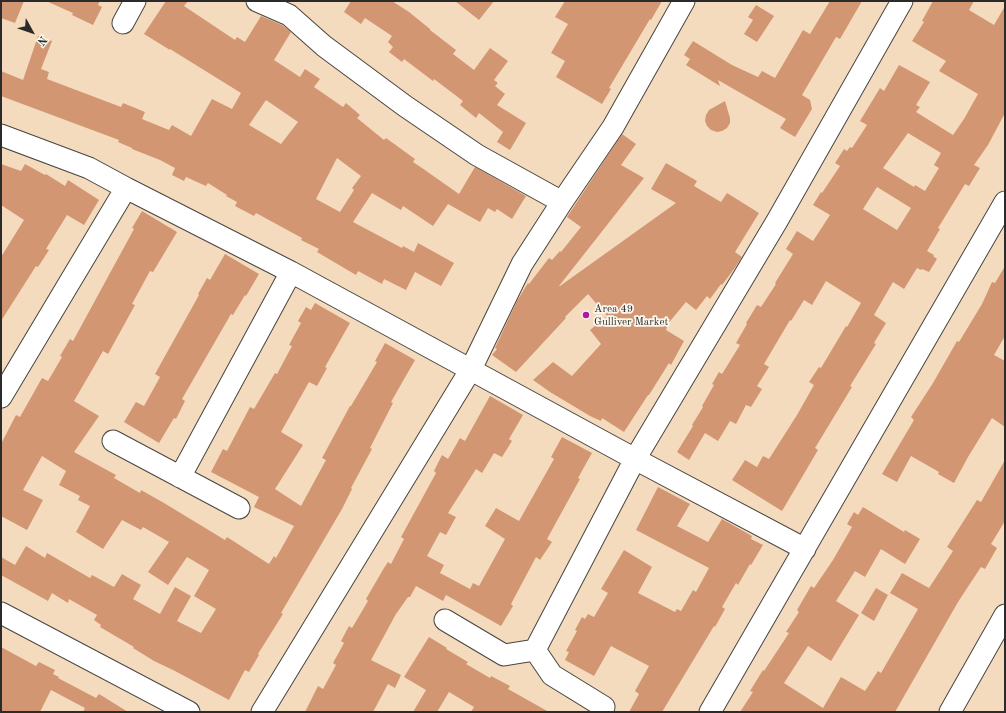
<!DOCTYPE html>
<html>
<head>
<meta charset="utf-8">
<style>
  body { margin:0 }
  #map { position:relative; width:1006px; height:713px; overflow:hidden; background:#f4dbbe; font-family:"Old Standard TT",serif }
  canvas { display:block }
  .frame { position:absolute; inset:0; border:2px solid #2b2b2b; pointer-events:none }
  .north { position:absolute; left:12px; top:12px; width:40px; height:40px; -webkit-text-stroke:3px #fbf7ec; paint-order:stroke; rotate:130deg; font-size:11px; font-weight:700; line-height:16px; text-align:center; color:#2b2b2b }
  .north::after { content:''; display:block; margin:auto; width:14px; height:18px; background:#2b2b2b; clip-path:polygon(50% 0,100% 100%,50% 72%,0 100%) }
</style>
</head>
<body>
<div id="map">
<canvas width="1006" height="713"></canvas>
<div class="frame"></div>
<div class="north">N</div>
</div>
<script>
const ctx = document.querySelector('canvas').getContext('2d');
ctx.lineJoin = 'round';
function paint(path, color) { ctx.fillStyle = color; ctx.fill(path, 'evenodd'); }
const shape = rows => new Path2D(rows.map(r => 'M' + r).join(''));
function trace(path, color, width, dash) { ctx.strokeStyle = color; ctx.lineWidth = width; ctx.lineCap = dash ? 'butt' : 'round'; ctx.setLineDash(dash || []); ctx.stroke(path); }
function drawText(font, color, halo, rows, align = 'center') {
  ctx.font = font + ' "Old Standard TT",serif'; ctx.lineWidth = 3.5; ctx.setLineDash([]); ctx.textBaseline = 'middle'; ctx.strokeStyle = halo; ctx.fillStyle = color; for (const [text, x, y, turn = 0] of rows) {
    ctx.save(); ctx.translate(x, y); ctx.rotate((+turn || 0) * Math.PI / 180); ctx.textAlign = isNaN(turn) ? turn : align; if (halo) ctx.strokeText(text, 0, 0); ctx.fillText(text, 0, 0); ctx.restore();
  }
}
paint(shape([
  [1,1,24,1,15,23,1,18],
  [46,1,100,1,98,5,102,7,93,25,72,15,73,13],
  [166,1,188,1,184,6,235,40,237,37,245,42,261,16,282,25,291,32,274,60,300,77,305,69,320,79,314,87,343,107,346,103,360,115,357,118,384,140,386,138,415,159,413,162,422,168,459,194,475,167,526,196,512,219,497,209,495,212,488,208,480,222,448,204,433,226,403,206,401,210,372,193,353,222,402,248,403,246,414,252,418,243,454,263,441,286,415,272,406,290,384,279,382,284,358,271,356,275,317,252,319,249,301,240,302,238,256,213,254,216,235,206,237,202,226,196,227,195,208,183,206,186,186,177,184,181,172,175,175,168,160,160,132,149,132,148,118,142,119,140,1,96,1,71,23,80,38,36,52,41,41,69,49,72,47,79,121,107,123,103,145,112,142,119,169,130,172,125,191,136,212,99,232,109,241,93,170,49,170,50,144,34],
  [266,100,298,122,281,144,249,125],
  [337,158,361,176,352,188,354,190,340,212,316,199],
  [351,1,392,1,409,12,430,29,430,30,456,50,453,54,474,70,490,48,508,61,494,80,498,83,495,86,505,94,497,105,526,123,510,150,497,142,503,132,479,113,476,118,460,105,463,101,434,79,433,81,404,59,402,62,389,52,393,47,388,42,392,36,365,18,361,24,344,12],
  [455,1,494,1,479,20],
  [565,1,662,1,651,20,650,19,609,88,611,89,602,104,556,77,565,61,551,53,568,24,555,17],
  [830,1,862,1,840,39,836,37,802,95,810,100,812,109,795,137,780,128,786,119,718,80,720,86,686,65,690,59,684,55,693,41,732,65,758,77,762,71,775,78,803,30,810,34],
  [933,1,974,1,969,10,994,25,1005,6,1005,113,988,145,974,165,980,168,969,186,965,184,938,228,940,229,927,251,934,255,933,256,937,259,929,272,922,269,921,270,917,268,904,289,893,282,874,315,886,323,874,343,876,344,850,386,852,387,815,448,818,450,782,511,732,480,745,460,757,467,763,456,769,459,797,415,814,385,809,382,819,367,821,368,846,326,847,327,861,303,826,281,812,305,804,300,791,321,790,320,764,364,769,367,757,386,762,389,751,407,746,405,736,424,730,421,718,441,705,433,689,460,677,452,693,426,692,425,703,407,702,406,714,385,712,384,719,372,722,374,740,345,736,343,747,324,746,323,757,305,761,307,776,284,775,283,793,254,786,249,797,231,813,241,830,215,813,205,821,192,822,193,840,166,835,163,844,149,847,151,850,147,852,148,867,125,860,121,880,88,884,91,899,65,930,82,916,105,920,107,916,112,953,135,964,119,978,94,939,71,946,61,912,41,924,22,922,21],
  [908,133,941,153,934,165,939,168,925,191,915,185,914,187,883,168],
  [877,187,911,208,897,230,863,209],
  [756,5,774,16,757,42,744,34,753,20,748,17],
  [725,101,730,118,730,123,727,128,722,131,717,132,711,130,707,126,705,121,706,115,709,110],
  [622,134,636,144,621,165,644,178,559,286,560,286,676,203,651,189,666,163,697,181,694,186,721,202,727,193,759,213,735,252,742,257,734,269,722,285,721,284,710,299,707,296,696,310,686,302,666,326,667,327,666,330,684,341,671,365,669,363,649,395,648,395,624,432,602,418,601,421,590,416,550,392,533,380,553,362,572,376,601,344,590,330,607,316,588,294,565,317,566,318,516,372,492,355,497,349,495,348,517,301,528,283,529,284,549,258,552,260,560,251,561,252,581,227,567,217],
  [1,164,21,171,25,164,45,175,46,174,65,186,68,180,99,200,84,225,67,215,46,249,49,250,38,267,36,266,1,321,1,257,24,220,1,205],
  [142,211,177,232,153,272,150,271,132,304,135,305,108,354,103,351,74,401,99,416,74,452,116,475,114,478,140,493,141,490,164,503,225,540,227,537,269,564,274,556,276,558,294,526,254,507,259,497,211,472,223,449,227,451,250,407,254,409,275,373,277,374,292,346,289,345,301,323,298,321,306,307,311,310,315,303,350,323,325,367,327,368,317,386,309,382,281,432,303,445,275,489,301,506,326,460,322,458,350,406,351,406,377,362,375,361,385,343,415,360,391,402,393,403,370,448,372,449,351,488,352,489,342,509,281,613,283,614,258,654,259,655,249,672,245,670,229,700,175,671,154,661,133,648,134,647,100,627,101,625,94,620,97,615,69,599,68,603,52,593,48,601,1,575,1,557,15,565,26,546,45,558,47,553,90,578,92,575,114,587,122,574,141,585,133,599,160,614,175,587,191,596,177,621,201,633,216,609,194,596,209,570,187,557,168,585,148,572,169,542,143,527,141,530,122,520,103,549,76,532,90,506,78,500,80,496,59,485,66,471,42,456,23,490,43,500,27,530,1,516,1,444,16,415,20,417,42,378,48,381,62,357,60,356,70,339,73,341,134,229,132,228],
  [225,254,259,274,246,296,245,295,233,315,231,314,182,399,185,401,176,419,174,418,159,443,124,422,136,402,144,406,160,377,155,374,199,295,198,294,207,278,210,280],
  [1005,266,1005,336,994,355,1005,361,1005,427,992,418,968,457,954,483,938,474,939,472,911,456,897,482,882,474,914,420,911,417,933,383,957,341,959,342,982,304,992,282,995,283],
  [490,396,523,415,509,439,512,441,502,457,494,453,482,473,476,469,448,513,456,517,446,535,440,532,427,556,444,565,440,573,470,589,473,583,479,586,505,539,485,526,496,508,519,521,554,459,551,457,562,437,592,453,578,478,580,479,547,539,552,542,540,560,536,557,511,604,513,606,501,626,446,595,443,601,416,586,410,597,408,597,396,614,371,660,401,675,395,688,388,684,373,712,305,712,318,686,323,689,336,665,333,663,344,643,341,641,349,626,352,628,368,601,366,599,384,568,388,562,391,564,404,539,401,537,436,473,434,471,442,455,448,459,460,438,465,441],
  [1005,460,1005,521,991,544,997,548,985,569,981,567,958,602,895,712,740,712,753,692,750,691,763,670,764,671,789,633,786,632,799,612,797,610,811,586,814,588,833,560,852,527,847,524,854,512,858,515,863,507,904,532,905,530,920,539,905,564,881,549,865,577,855,571,836,601,859,615,831,661,808,646,784,683,823,708,841,677,865,691,878,671,881,673,918,609,890,593,902,573,929,588,953,551,947,547,977,500,981,502],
  [658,487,690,504,677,526,708,542,722,519,752,536,751,539,763,545,751,565,750,564,738,585,736,583,722,607,725,609,715,627,714,626,662,712,629,712,639,694,635,691,649,666,611,646,594,676,565,660,569,652,566,651,577,631,575,630,582,617,585,619,588,614,594,617,608,593,601,589,624,550,652,567,638,593,675,612,677,609,681,611,693,590,696,592,709,568,636,530],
  [876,588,888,595,874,621,861,613],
  [429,637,447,648,446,649,468,662,466,664,490,678,491,676,510,686,508,689,549,712,471,712,474,707,449,692,437,712,413,712,426,690,404,677],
  [1,647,36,666,39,662,55,670,53,674,59,677,58,678,96,698,99,694,128,712,83,712,85,708,51,690,40,712,1,712]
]), '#d39672');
const minor = shape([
  [257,1,289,15,324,46,405,106,477,155,562,202],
  [123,23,135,1],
  [1,135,89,168,126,188,291,272,635,459,805,549],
  [1,397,126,188],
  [113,441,239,508],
  [180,477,291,272],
  [1,613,189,712],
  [445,620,504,655,535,650],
  [604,707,552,675,535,650,635,459,777,221,902,1],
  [262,712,471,369,522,264,562,202,613,127,684,1],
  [710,712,1005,202],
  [950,712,1005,615]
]);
trace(minor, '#494541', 23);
trace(minor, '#fff', 21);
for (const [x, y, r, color] of [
  [586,315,4,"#b5179e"]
]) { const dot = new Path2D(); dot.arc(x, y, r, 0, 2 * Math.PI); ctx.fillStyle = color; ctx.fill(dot); trace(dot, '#fbf7ec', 1.5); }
drawText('11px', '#2b2b2b', '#fbf7ec', [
  ["Area 49",594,309],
  ["Gulliver Market",594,322]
], 'left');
</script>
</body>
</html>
